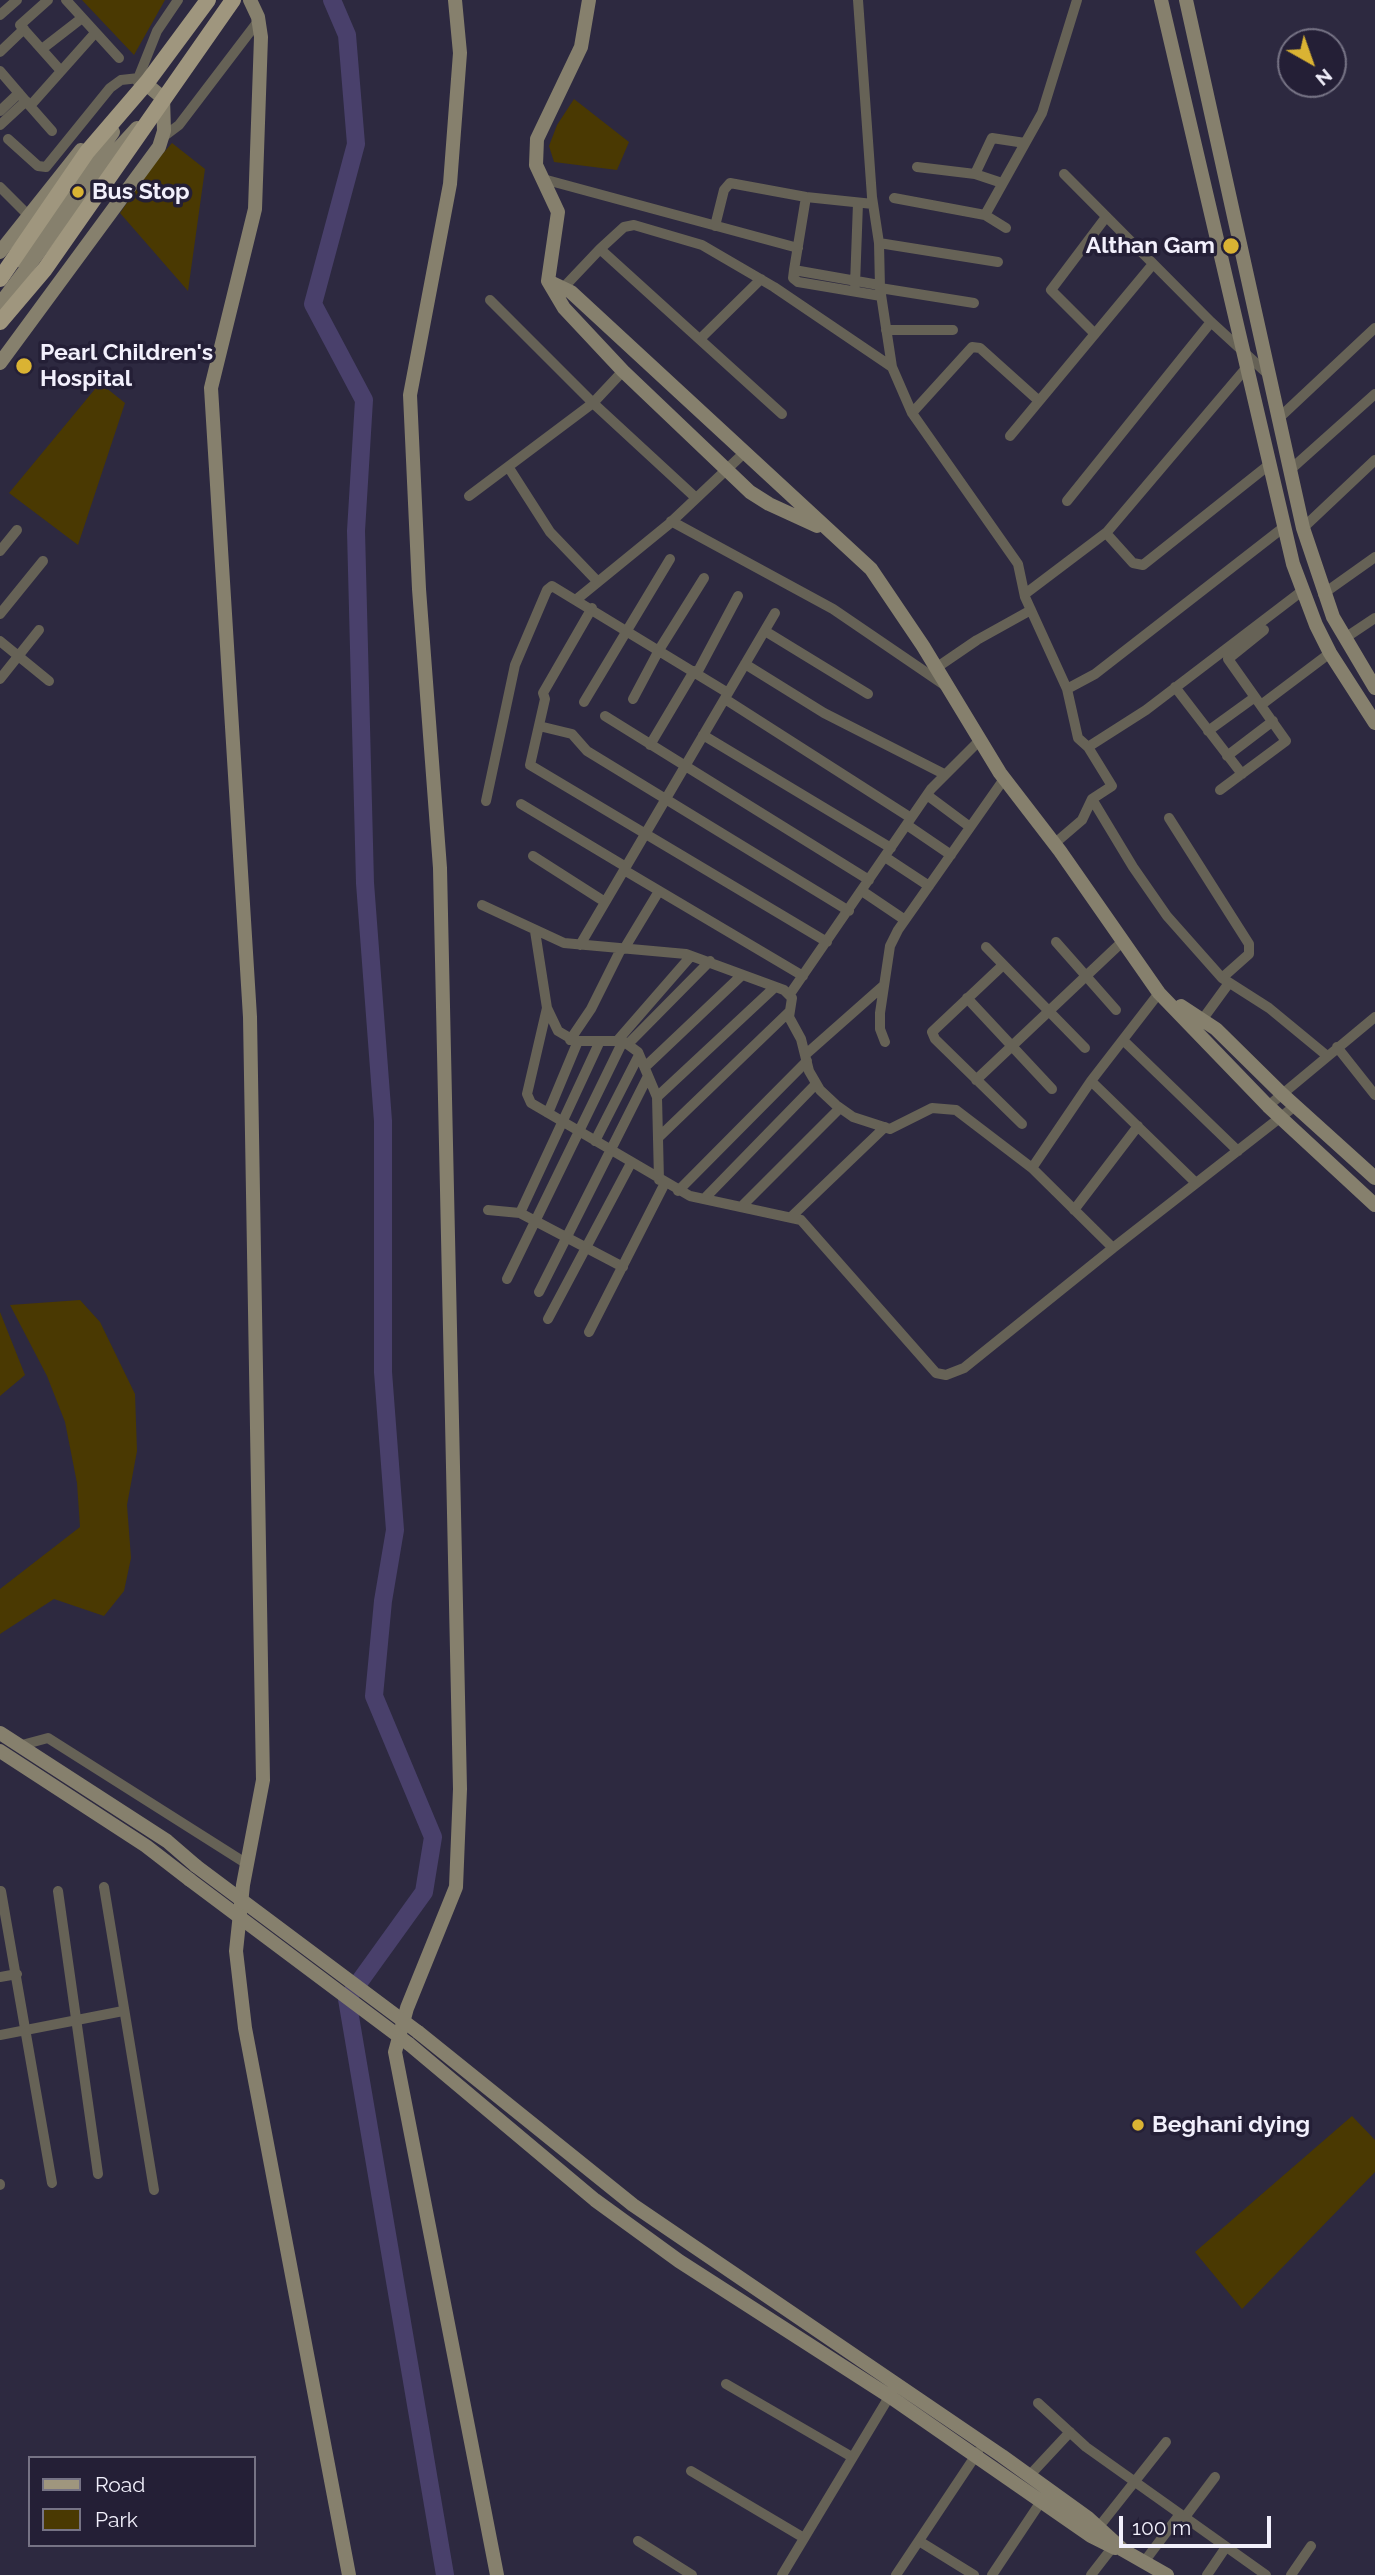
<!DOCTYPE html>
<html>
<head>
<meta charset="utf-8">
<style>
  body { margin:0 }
  #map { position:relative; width:1375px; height:2575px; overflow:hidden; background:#2d2940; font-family:Raleway,sans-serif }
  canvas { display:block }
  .legend { position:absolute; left:28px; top:2456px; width:228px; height:91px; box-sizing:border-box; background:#241f36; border:2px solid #767385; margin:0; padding:9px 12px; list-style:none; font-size:21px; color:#f2f0fc }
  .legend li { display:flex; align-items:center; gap:14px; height:35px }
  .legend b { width:35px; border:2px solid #767385 }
  .north { position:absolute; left:1277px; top:28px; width:70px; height:70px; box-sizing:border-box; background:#241f36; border:2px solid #767385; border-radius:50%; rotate:140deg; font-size:19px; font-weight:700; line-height:28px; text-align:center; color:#f2f0fc }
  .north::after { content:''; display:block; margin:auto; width:24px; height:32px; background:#dab333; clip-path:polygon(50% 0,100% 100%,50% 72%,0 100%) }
  .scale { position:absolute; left:1119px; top:2516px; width:152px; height:32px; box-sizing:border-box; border:4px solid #f2f0fc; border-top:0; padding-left:9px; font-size:21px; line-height:24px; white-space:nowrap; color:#f2f0fc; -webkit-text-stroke:5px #241f36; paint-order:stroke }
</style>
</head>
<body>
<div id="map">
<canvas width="1375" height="2575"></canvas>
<ul class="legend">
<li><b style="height:9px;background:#9f967e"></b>Road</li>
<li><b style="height:19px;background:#4a3902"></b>Park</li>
</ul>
<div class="north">N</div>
<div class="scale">100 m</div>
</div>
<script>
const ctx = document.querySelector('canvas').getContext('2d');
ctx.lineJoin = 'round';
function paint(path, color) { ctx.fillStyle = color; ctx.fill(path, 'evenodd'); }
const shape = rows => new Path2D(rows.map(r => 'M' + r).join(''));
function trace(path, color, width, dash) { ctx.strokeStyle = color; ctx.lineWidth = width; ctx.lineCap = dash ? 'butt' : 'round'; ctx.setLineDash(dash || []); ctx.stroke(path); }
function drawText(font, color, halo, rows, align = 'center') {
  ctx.font = font + ' Raleway,sans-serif'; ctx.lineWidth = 7; ctx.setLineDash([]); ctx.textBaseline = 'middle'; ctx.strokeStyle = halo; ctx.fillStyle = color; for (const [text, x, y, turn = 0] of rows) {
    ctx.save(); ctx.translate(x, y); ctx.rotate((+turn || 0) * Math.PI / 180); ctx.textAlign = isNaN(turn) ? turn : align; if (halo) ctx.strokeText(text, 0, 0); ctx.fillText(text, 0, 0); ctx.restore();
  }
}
paint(shape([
  [82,0,165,0,134,55],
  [574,99,629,142,617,170,554,162,549,146,557,125],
  [172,143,205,169,188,291,120,213,152,166],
  [100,383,125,403,78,545,9,493],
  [80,1300,100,1322,135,1394,137,1451,127,1505,131,1558,124,1591,104,1616,54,1599,0,1634,0,1589,80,1527,77,1483,65,1422,47,1376,10,1305],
  [0,1312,25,1375,0,1396],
  [1352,2116,1375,2140,1375,2172,1242,2309,1195,2252]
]), '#4a3902');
trace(shape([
  [332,0,347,35,356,144,313,304,364,400,356,531,365,883,383,1121,383,1372,395,1530,383,1601,374,1696,433,1837,424,1892,347,1999,445,2575]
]), '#49406b', 18);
trace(shape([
  [48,0,20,25,61,71],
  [66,0,119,58],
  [858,0,872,197,879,243,880,288,892,367,912,413,1018,564,1025,597,1067,689,1078,738,1088,747,1112,786,1092,799,1133,867,1167,916,1222,978,1269,1008,1326,1055],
  [0,15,17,0],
  [42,49,82,18],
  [0,52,24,29],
  [0,71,30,106],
  [137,81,157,31,178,0],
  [0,111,19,93],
  [0,125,26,101],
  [52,131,30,106,95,33],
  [163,137,179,125,259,20],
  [8,139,38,166,46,167,110,88,121,80,139,78],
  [917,167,975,174,1002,183],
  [975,174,992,138,1025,143],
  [1064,174,1211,322,1270,376],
  [543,179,798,248],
  [0,187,27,214],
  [894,198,985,215,1006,228],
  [985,215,1042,113,1077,0],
  [715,226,724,190,730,183,806,197,873,204],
  [879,243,998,262],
  [600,249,782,414],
  [794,270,806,197],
  [855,285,858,203],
  [879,285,794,270,793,278,798,282,881,296],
  [564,287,600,249,624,227,634,225,702,245,774,287,892,367],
  [880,288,974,303],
  [490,300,593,403,696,498],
  [886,330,953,330],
  [1095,334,1051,290,1106,217],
  [700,339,761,279],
  [912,413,972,347,980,348,1039,401],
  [1279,418,1375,328],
  [1010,436,1153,264],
  [509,468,550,532,598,582],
  [1290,470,1375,394],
  [469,496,593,403,623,371],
  [1067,501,1211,322],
  [671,521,833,609,943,684],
  [1303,528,1375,460],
  [1106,533,1133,563,1143,565,1270,464],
  [0,551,17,530],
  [1025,594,1107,532,1247,367],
  [1323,594,1375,557],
  [577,599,669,524,743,454],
  [592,608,543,693,545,699,530,765,827,942],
  [0,614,43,561],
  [765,631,868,694],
  [1345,638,1375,618],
  [0,641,49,681],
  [745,664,824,713,944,774],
  [936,668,977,640,1031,610],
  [697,673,738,596],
  [0,679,39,630],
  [1175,687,1242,774],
  [1067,689,1095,674,1284,527],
  [633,699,659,650,704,578],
  [725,699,911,818],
  [584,702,670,559],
  [1261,705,1330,653],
  [605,716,869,880],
  [539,726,572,734,587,751,849,911],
  [1208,731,1255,697],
  [703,735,891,848],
  [650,745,694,671],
  [1088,747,1146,710,1302,591],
  [1227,756,1273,721],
  [1220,790,1286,741,1228,659,1264,630],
  [927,795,970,827],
  [486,801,515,665,547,590,552,586,728,693],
  [521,804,626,867],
  [1169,818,1249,944,1249,954,1222,978],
  [907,825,951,855],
  [1054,844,1082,820,1092,799],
  [533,856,605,902],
  [885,857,929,886],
  [624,870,803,976],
  [862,891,905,920],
  [482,905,564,943,686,954,784,990,792,998,789,1017,801,1039,809,1071,820,1090,836,1105,853,1117,890,1129,932,1108,956,1110,1032,1168,1113,1248,1295,1106],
  [535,931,547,1008,558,1031,575,1041,623,1041,638,1052,657,1097,659,1180],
  [1056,942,1116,1010],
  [580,945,775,613],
  [986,947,1085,1048],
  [624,949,659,891],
  [1003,965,932,1032,935,1039,1022,1124],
  [790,994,931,789,980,740],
  [967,998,1052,1089],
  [547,1008,527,1094,531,1103,690,1196,801,1220,936,1373,946,1375,964,1368,1113,1248],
  [1202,1020,1229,983],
  [570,1040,591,1009,621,949],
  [1123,1040,1238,1151],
  [617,1041,691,956],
  [885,1042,880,1029,880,1013,890,946,898,930,1004,779],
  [629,1043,710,961],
  [1337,1047,1375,1095],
  [805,1055,883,986],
  [645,1067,742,975],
  [976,1080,1122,942],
  [1091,1081,1196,1183],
  [657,1097,775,987],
  [1268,1106,1375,1017],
  [548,1113,578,1041],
  [659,1137,790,1011],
  [595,1141,639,1055],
  [1032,1168,1091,1081,1159,993],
  [678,1191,807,1061],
  [704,1199,816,1084],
  [741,1207,840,1108],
  [488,1210,520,1213,623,1267],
  [1074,1210,1138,1126],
  [520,1213,600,1041],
  [791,1217,885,1127],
  [507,1279,623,1041],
  [539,1292,648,1076],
  [548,1319,631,1163],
  [589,1332,665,1183],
  [22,1745,48,1738,247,1864],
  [104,1887,154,2190],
  [1,1891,52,2183],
  [58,1891,98,2174],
  [0,1977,17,1974],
  [0,2035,123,2011],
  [0,2184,0,2185],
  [726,2384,852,2457],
  [1038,2403,1086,2447,1266,2575],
  [691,2471,804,2538],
  [1029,2476,1070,2432],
  [1185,2517,1215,2477],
  [1094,2533,1166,2442],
  [638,2541,692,2575],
  [919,2541,974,2575],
  [1144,2562,1180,2514],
  [782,2575,892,2392],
  [896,2575,978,2452],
  [992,2575,1042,2500],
  [1091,2575,1112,2548],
  [1207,2575,1226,2547],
  [1291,2575,1311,2546]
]), '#666256', 10);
trace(shape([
  [250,0,258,17,261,37,255,209,211,388,250,1017,263,1780,243,1885,236,1951,245,2028,349,2575],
  [455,0,460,53,450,184,410,395,419,589,440,868,460,1789,456,1887,407,2008,395,2052,497,2575],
  [589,0,581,47,537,139,536,165,558,212,548,281,564,308,623,371,750,492,769,504,817,526],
  [1161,0,1293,564,1316,625,1330,653,1375,723],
  [1186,0,1303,528,1333,617,1375,688],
  [0,252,81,150],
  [23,262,113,132],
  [548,281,571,292,871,569,923,646,1000,773,1060,851,1159,993,1268,1106,1375,1205],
  [0,304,106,162,137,128],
  [0,363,159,147,164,131,163,98,146,84],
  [1181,1006,1216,1029,1282,1094,1375,1178],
  [0,1733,167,1841,196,1866],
  [0,1751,146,1846,190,1880],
  [418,2032,633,2205,1002,2456,1088,2518,1123,2550,1167,2575],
  [409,2044,595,2200,679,2261,889,2396,1091,2536,1115,2548]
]), '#86806d', 14);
trace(shape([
  [0,279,87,152,148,81,208,0],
  [0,322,45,269,233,0]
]), '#9f967e', 16);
trace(shape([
  [196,1866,418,2032],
  [190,1880,409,2044]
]), '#86806d', 14);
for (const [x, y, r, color] of [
  [78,192,7,"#dab333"],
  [1231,246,9,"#dab333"],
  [24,366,9,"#dab333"],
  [1138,2125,7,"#dab333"]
]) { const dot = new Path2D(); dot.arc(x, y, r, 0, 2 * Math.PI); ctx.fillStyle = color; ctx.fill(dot); trace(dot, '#241f36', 2.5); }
drawText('bold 23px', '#f2f0fc', '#241f36', [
  ["Bus Stop",92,192],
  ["Althan Gam",1215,246,"right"],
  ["Pearl Children's",40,353],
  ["Hospital",40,379],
  ["Beghani dying",1152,2125]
], 'left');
</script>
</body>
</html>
